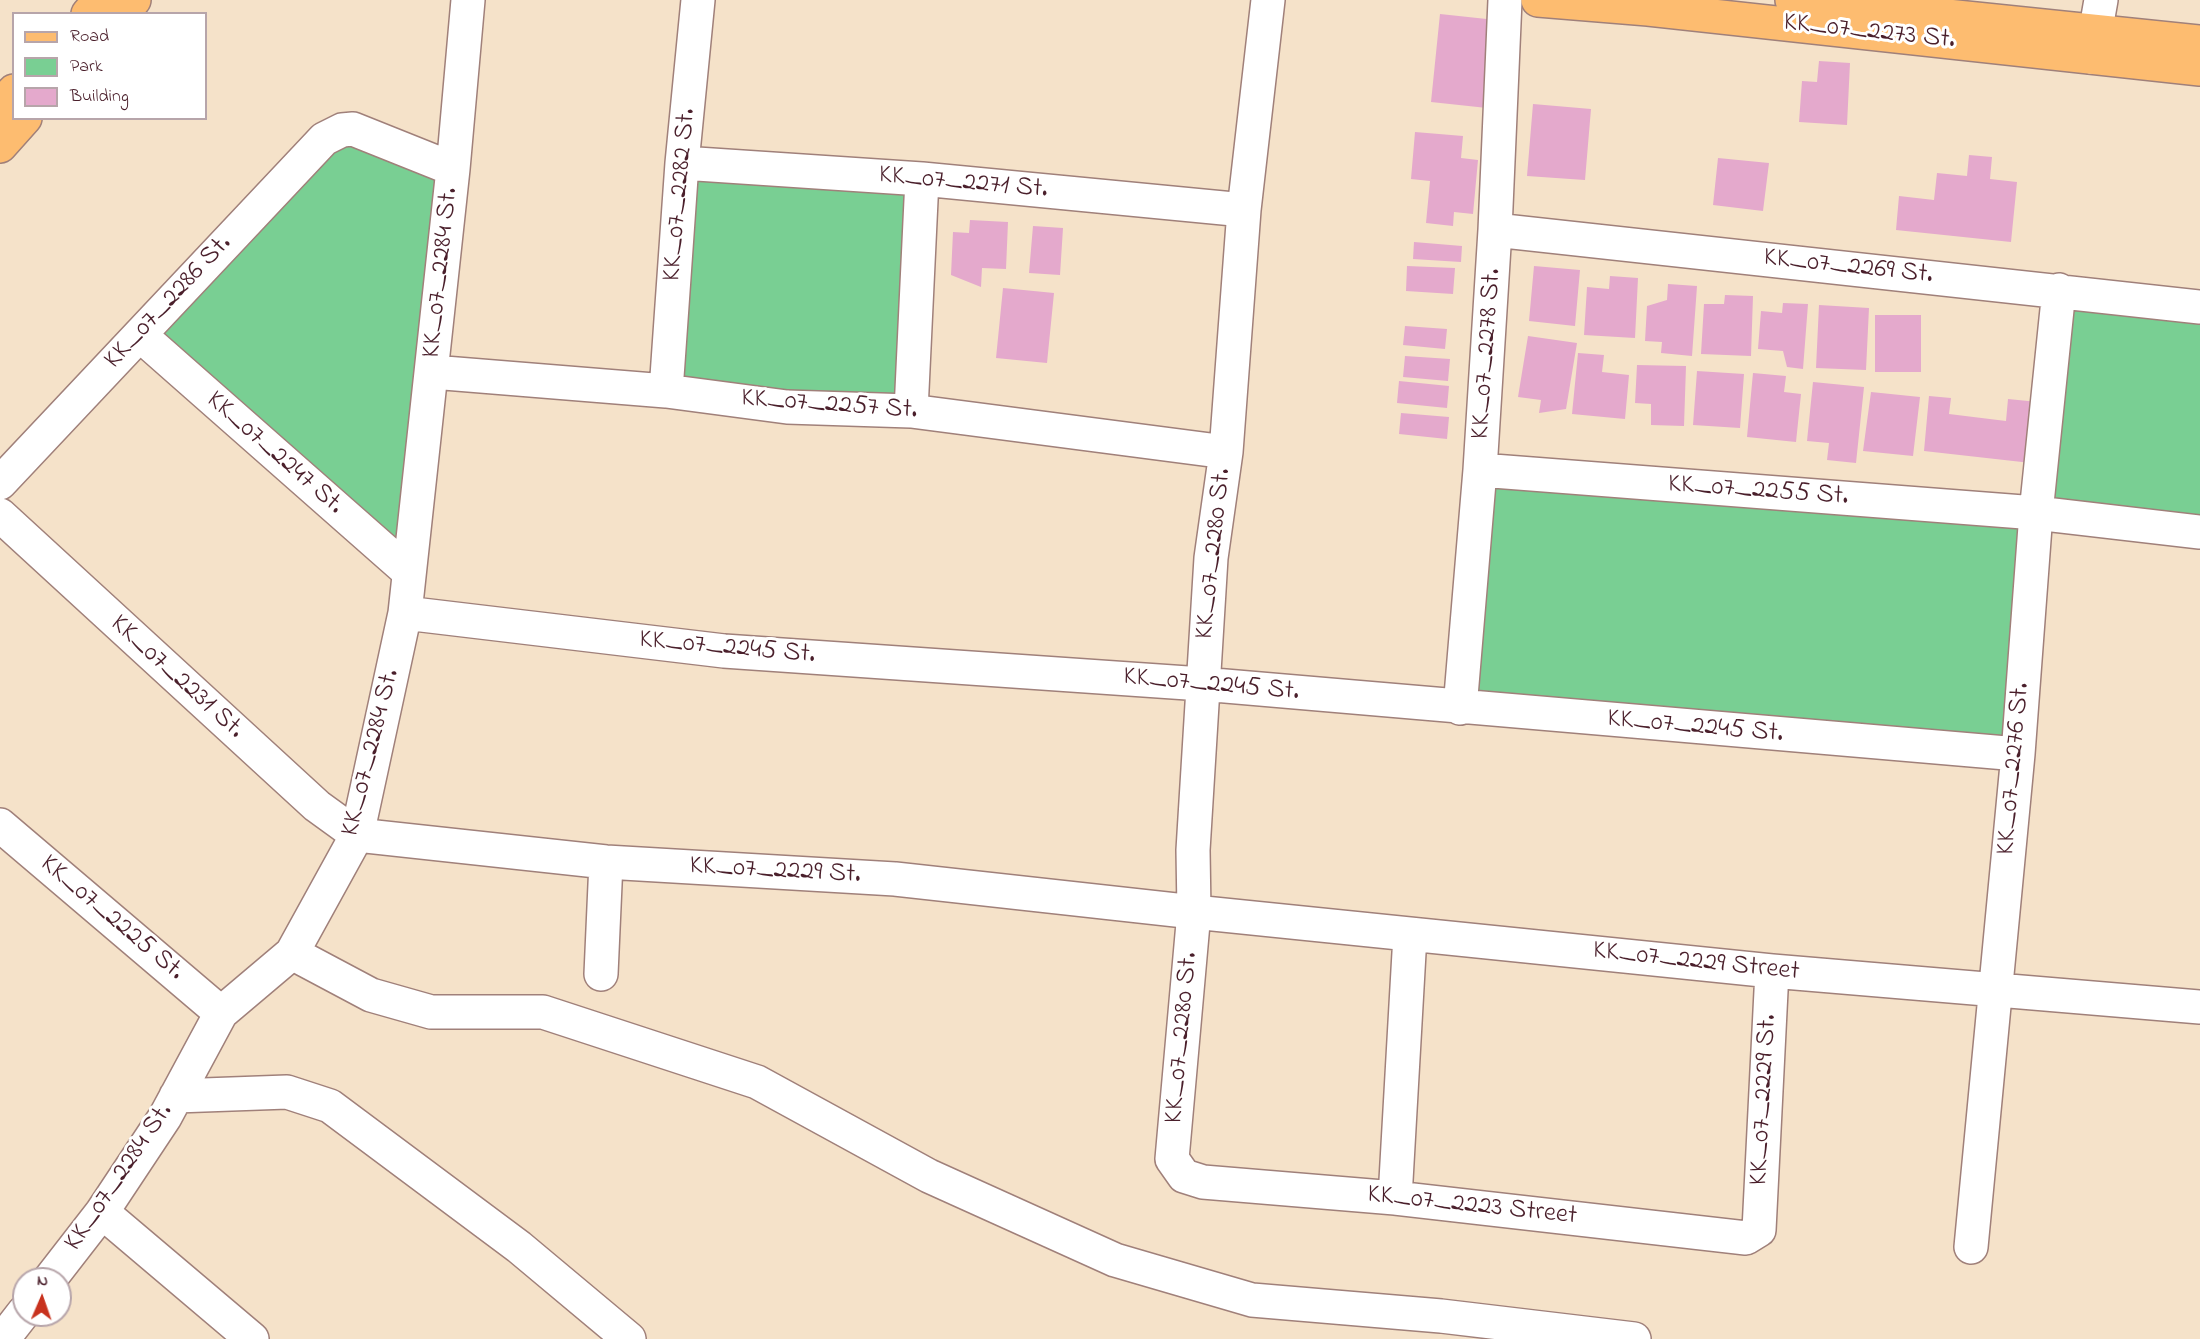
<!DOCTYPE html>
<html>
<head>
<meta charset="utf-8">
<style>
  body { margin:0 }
  #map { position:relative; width:2200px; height:1339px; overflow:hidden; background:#f5e2c9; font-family:"Indie Flower",sans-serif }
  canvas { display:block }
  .legend { position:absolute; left:12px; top:12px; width:195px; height:108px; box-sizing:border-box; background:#fff; border:2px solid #b7a5aa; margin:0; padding:8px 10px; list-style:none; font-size:18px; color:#4a1f2b }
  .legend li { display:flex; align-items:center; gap:12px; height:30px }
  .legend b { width:30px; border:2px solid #b7a5aa }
  .north { position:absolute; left:12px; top:1267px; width:60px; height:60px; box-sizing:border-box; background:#fff; border:2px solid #b7a5aa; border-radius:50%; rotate:2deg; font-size:16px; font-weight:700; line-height:24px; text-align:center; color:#4a1f2b }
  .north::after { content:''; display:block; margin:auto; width:21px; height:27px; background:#c8321e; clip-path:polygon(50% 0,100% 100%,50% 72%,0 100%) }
</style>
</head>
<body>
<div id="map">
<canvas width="2200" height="1339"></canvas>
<ul class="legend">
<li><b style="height:8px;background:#fdbc70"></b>Road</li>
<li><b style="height:16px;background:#79cf93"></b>Park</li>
<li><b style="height:16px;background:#e4a9cc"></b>Building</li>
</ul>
<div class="north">N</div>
</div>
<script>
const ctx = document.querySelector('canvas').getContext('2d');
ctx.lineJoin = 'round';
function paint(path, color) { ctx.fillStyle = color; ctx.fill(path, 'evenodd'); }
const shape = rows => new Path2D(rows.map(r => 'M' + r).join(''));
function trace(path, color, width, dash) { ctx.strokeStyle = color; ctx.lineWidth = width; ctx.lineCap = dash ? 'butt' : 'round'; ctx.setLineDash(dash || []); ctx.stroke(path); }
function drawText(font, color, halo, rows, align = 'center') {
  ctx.font = font + ' "Indie Flower",sans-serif'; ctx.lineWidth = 6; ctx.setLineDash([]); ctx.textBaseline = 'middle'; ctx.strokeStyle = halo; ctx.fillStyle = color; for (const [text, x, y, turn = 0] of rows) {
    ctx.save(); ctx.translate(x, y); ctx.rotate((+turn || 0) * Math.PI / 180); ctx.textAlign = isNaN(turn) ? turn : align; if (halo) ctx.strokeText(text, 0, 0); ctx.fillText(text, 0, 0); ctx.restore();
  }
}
paint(shape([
  [342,130,453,169,409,572,140,335],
  [682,163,922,179,911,411,666,391],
  [2059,290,2200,307,2200,532,2036,514,2018,754,1460,708,1480,470,2035,513]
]), '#79cf93');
paint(shape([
  [1440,14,1496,20,1487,108,1431,102],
  [1819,61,1850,63,1847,125,1799,122,1802,81,1817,82],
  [1533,104,1591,109,1585,180,1527,176],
  [1415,132,1463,136,1461,158,1478,160,1473,214,1454,212,1453,226,1426,223,1430,181,1411,179],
  [1969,155,1992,157,1990,179,2017,182,2011,242,1896,230,1899,196,1934,200,1937,173,1967,176],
  [1718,158,1769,163,1763,211,1713,205],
  [970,220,1008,222,1006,269,982,268,981,287,951,275,953,232,969,233],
  [1033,226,1063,228,1060,275,1029,273],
  [1414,242,1462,246,1461,262,1413,259],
  [1407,266,1455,268,1453,294,1406,291],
  [1534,266,1580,270,1575,326,1529,321],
  [1610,276,1638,278,1635,338,1584,335,1587,287,1609,289],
  [1668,284,1697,286,1692,356,1661,353,1662,342,1645,341,1647,306,1667,300],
  [1003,288,1054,293,1047,363,996,358],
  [1725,295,1753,296,1751,356,1701,354,1704,304,1724,304],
  [1783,303,1808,304,1803,369,1787,367,1783,351,1758,349,1761,311,1782,313],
  [1819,305,1869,308,1866,370,1816,368],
  [1875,315,1921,315,1921,372,1875,372],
  [1405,326,1447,329,1445,349,1403,345],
  [1528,336,1577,343,1566,409,1539,413,1541,400,1518,397],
  [1578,353,1604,355,1602,372,1629,375,1625,419,1572,414],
  [1405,356,1450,359,1448,381,1403,377],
  [1637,365,1686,366,1684,426,1651,425,1651,404,1635,403],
  [1697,371,1744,374,1740,428,1693,425],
  [1753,373,1786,376,1784,392,1801,394,1796,442,1747,437],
  [1399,381,1449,386,1447,408,1397,403],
  [1813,382,1864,387,1856,463,1827,460,1829,443,1807,441],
  [1871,392,1920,397,1913,456,1863,451],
  [1929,396,1951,398,1949,414,2006,421,2008,399,2038,402,2031,463,1924,451],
  [1401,413,1449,417,1447,439,1399,434]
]), '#e4a9cc');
const minor = shape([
  [1268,0,1244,210,1226,452,1211,558,1193,850,1194,912,1172,1159,1184,1176,1203,1182,1395,1198,1746,1238,1759,1230,1772,971],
  [2091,57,2101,0],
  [682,163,922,179,1244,210],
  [1495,230,2200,307],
  [140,335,409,572],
  [432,372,666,391,787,407,911,411,1226,452],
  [666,391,682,163,698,0],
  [911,411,922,179],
  [1480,470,2036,513,2200,532],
  [0,483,324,139,342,130,353,129,453,169],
  [0,515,317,806,357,835,606,862,895,879,1194,912,1772,971,2200,1007],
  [405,613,724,651,1202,684,2018,754],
  [1460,708,1480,470,1495,230,1505,0],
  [0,825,221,1013],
  [292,953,371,995,431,1012,543,1012,757,1082,929,1176,1115,1260,1252,1300,1441,1316,1634,1339],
  [601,974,606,862],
  [176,1096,287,1092,330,1106,519,1247,629,1339],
  [1395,1198,1410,935],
  [102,1212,252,1339],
  [1971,1247,2018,754,2036,513,2059,290],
  [50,1279,102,1212,165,1117,221,1013,292,953,357,835,405,613,453,169,468,0],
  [3,1339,24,1312]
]);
const major = shape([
  [1538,0,1648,9,2200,69],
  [1792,0,2200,42],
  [88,14,100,0],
  [121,14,134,0],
  [0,106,14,91],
  [0,146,25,118]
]);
trace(minor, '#a0807a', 36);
trace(major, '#a0807a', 36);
trace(minor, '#fff', 33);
trace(major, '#fdbc70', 33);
drawText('27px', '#4a1f2b', '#fff', [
  ["KK_07_2273 St.",1869,33,6],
  ["KK_07_2271 St.",963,184,5],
  ["KK_07_2282 St.",681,195,-85],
  ["KK_07_2269 St.",1848,268,6],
  ["KK_07_2284 St.",442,273,-84],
  ["KK_07_2286 St.",169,303,-47],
  ["KK_07_2278 St.",1488,354,-86],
  ["KK_07_2257 St.",829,406,4],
  ["KK_07_2247 St.",274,454,41],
  ["KK_07_2255 St.",1758,492,4],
  ["KK_07_2280 St.",1215,554,-84],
  ["KK_07_2245 St.",727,649,5],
  ["KK_07_2231 St.",176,678,42],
  ["KK_07_2245 St.",1211,686,5],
  ["KK_07_2245 St.",1695,728,5],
  ["KK_07_2284 St.",372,753,-76],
  ["KK_07_2276 St.",2015,769,-85],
  ["KK_07_2229 St.",775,872,3],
  ["KK_07_2225 St.",111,919,40],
  ["KK_07_2229 Street",1696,963,6],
  ["KK_07_2280 St.",1183,1038,-85],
  ["KK_07_2229 St.",1765,1100,-87],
  ["KK_07_2284 St.",120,1178,-56],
  ["KK_07_2223 Street",1472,1207,6]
]);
</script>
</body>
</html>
